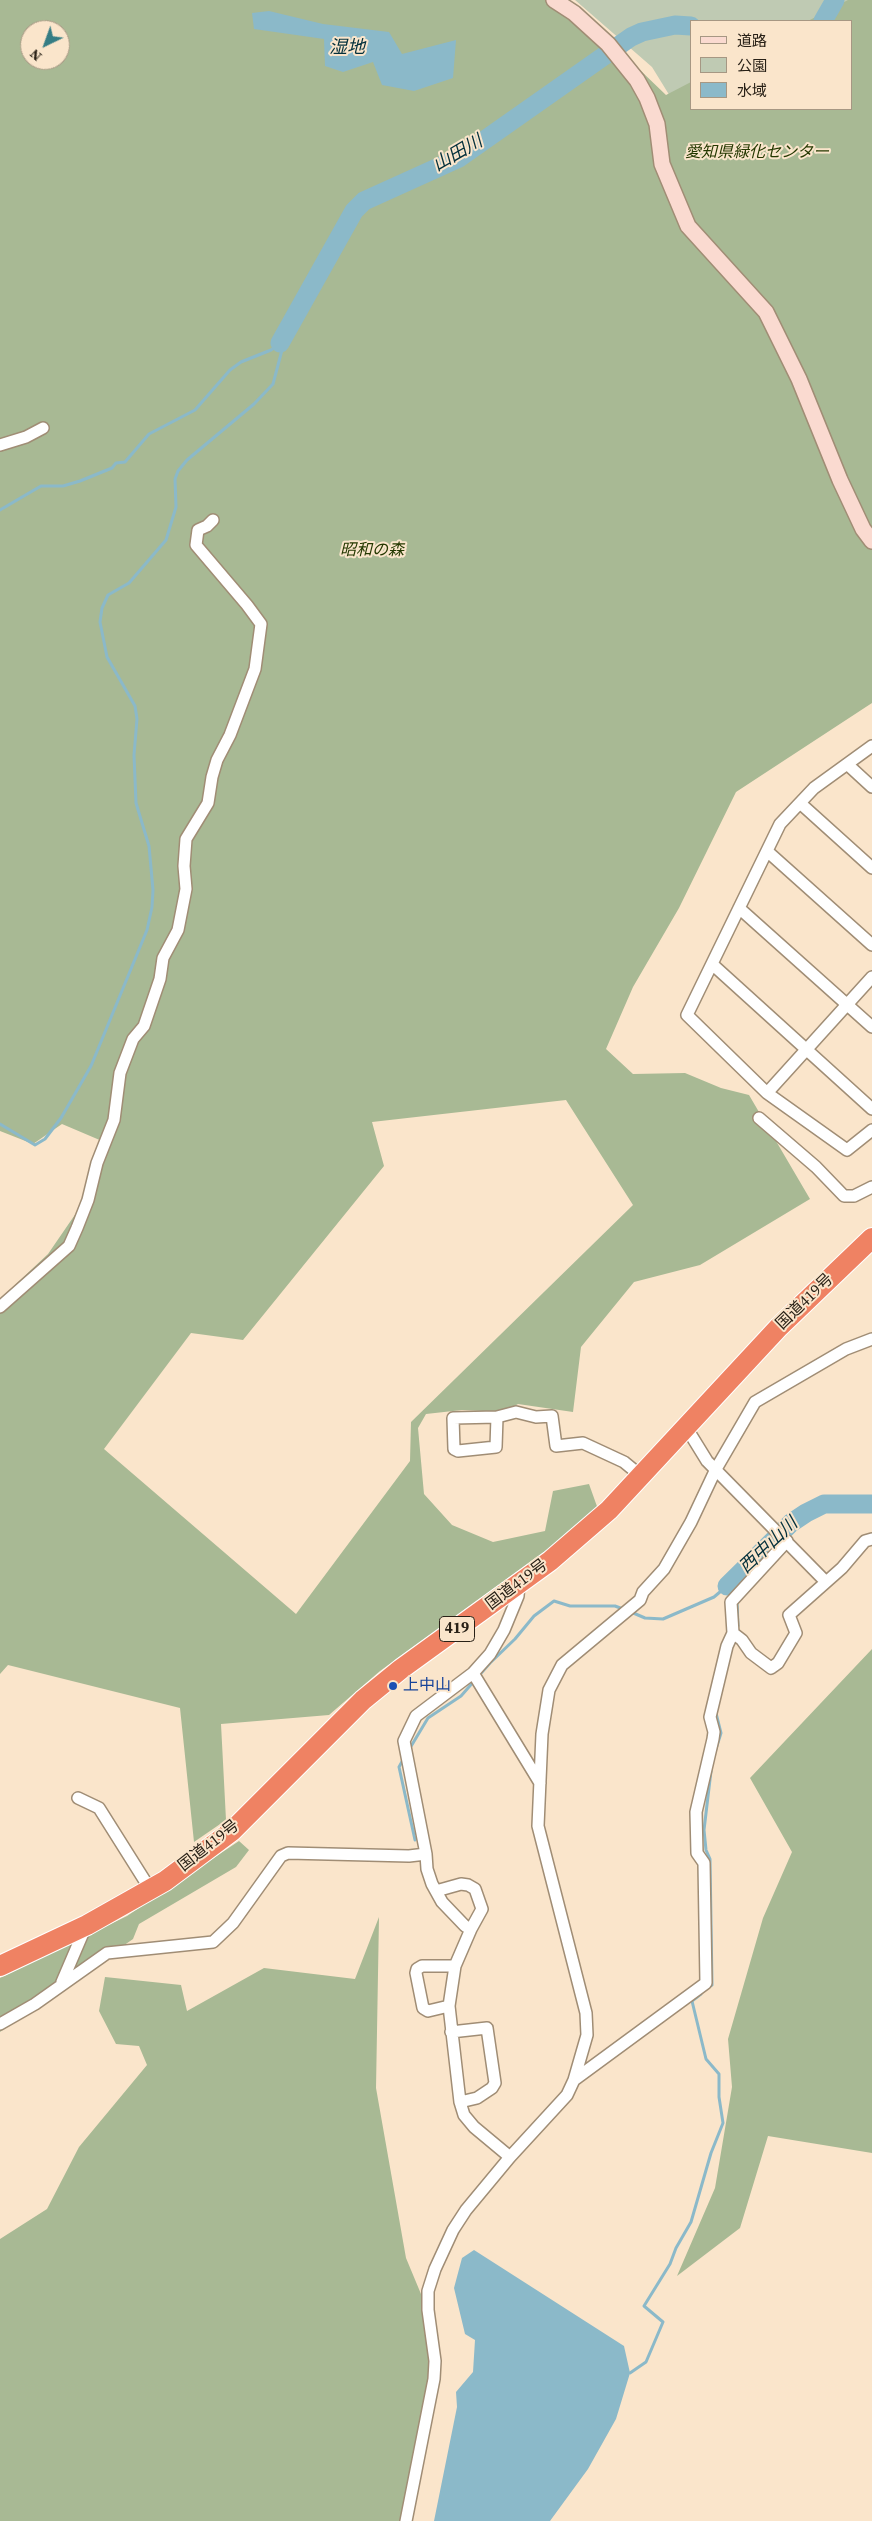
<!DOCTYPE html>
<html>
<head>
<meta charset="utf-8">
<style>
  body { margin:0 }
  #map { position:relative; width:872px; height:2521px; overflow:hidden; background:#fae5cb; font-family:"Source Serif 4","Noto Sans JP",serif }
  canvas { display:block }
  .legend { position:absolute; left:690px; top:20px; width:162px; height:90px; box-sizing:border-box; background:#fae5cb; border:1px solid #a69783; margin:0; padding:6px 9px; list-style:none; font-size:15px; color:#292117 }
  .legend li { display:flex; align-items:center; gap:10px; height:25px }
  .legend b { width:25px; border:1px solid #a69783 }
  .north { position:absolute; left:20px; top:20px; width:50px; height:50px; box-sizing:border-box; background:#fae5cb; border:1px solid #a69783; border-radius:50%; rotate:222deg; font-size:14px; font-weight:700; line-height:20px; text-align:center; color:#292117 }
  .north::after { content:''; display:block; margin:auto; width:18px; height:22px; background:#357d84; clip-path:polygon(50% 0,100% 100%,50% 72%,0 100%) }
</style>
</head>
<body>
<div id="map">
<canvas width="872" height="2521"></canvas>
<ul class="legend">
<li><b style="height:6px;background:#fadad0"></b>道路</li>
<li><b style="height:14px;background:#bfcab3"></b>公園</li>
<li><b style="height:14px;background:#8bb9c9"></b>水域</li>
</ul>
<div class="north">N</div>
</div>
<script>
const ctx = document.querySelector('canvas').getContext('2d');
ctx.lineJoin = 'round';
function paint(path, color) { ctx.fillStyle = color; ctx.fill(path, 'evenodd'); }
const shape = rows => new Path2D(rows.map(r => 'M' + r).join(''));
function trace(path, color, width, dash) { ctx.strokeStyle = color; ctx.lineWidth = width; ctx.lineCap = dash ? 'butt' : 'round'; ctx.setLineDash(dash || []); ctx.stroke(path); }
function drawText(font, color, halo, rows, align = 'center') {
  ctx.font = font + ' "Source Serif 4","Noto Sans JP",serif'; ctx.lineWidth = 4; ctx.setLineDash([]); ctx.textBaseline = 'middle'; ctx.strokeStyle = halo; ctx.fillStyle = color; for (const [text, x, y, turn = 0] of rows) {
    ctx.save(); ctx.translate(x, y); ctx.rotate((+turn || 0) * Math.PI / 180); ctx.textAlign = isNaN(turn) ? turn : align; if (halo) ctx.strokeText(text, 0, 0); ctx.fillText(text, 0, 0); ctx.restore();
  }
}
paint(shape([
  [575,0,872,0,872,162,737,205,652,67],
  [691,21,851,21,851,109,691,109]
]), '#bfcab3');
paint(shape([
  [0,0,567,0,666,95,691,82,691,109,851,109,851,21,808,21,848,0,872,0,872,703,736,792,679,908,633,987,606,1049,633,1074,685,1073,721,1088,749,1095,810,1199,700,1265,634,1282,581,1347,573,1412,518,1404,504,1412,462,1410,426,1414,418,1428,424,1494,452,1525,493,1542,545,1531,553,1491,589,1484,599,1512,380,1671,329,1715,221,1724,226,1820,194,1842,180,1708,8,1665,0,1674,0,1299,48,1254,83,1203,102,1141,62,1124,33,1144,0,1131],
  [30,30,60,30,60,60,30,60],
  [566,1100,633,1205,411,1422,410,1461,296,1614,104,1449,191,1333,243,1340,384,1166,372,1122],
  [872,1649,872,2153,768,2136,740,2228,677,2276,715,2188,732,2087,728,2039,763,1918,792,1852,750,1778],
  [239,1841,249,1850,236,1867,139,1924,133,1939,0,2032,0,1978,127,1916],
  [379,1917,376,2088,406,2258,421,2294,431,2363,404,2521,0,2521,0,2239,47,2209,79,2147,147,2065,139,2046,116,2044,99,2011,105,1977,181,1985,187,2011,264,1968,355,1979]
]), '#a8b994');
paint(shape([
  [269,11,323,24,389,32,402,54,456,40,453,78,414,91,382,85,373,62,343,72,325,66,324,39,254,29,252,13],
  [474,2250,624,2346,630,2373,616,2419,588,2469,550,2521,434,2521,457,2407,456,2392,473,2372,475,2340,465,2334,454,2288,462,2258]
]), '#8bb9c9');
trace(shape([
  [0,510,41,486,63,486,80,481,112,468,116,463,125,462,149,434,195,410,230,370,241,362,271,350,280,343,282,350,273,384,254,404,187,460,178,471,175,479,176,507,166,540,129,583,108,595,102,608,100,622,107,657,135,706,137,719,134,755,136,803,149,846,153,890,152,907,147,930,91,1066,61,1118,45,1139,35,1145,0,1124],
  [737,1600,738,1626],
  [631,1612,645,1618,663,1619,714,1597,727,1586,734,1595],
  [410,1748,428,1718,461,1696,490,1663,515,1639,534,1616,554,1601,570,1606,615,1606,623,1609],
  [715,1752,721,1733,716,1713],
  [404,1758,399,1767,415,1840],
  [709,1987,712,1985,710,1859,706,1850,704,1830,711,1771],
  [630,2373,646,2362,663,2322,644,2306,670,2264,676,2248,691,2222,711,2153,723,2123,719,2097,719,2074,706,2059,692,2001,701,1994]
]), '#8bb9c9', 3);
trace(shape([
  [823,21,835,0],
  [280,343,354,211,364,201,459,158,631,37,642,32,675,25,691,26],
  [727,1586,791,1523,806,1513,824,1504,872,1504]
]), '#8bb9c9', 19);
const street = shape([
  [0,445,26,437,43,428],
  [872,746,814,788,780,824,687,1015,767,1093,847,1150,872,1130],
  [847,764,872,787],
  [800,803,872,868],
  [767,851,872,945],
  [739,908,872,1027],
  [712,964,872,1109],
  [767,1093,872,977],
  [759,1118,816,1167,844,1196,854,1196,872,1187],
  [0,1307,69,1246,77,1228,88,1200,97,1163,114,1120,120,1073,133,1039,144,1026,160,979,163,958,178,930,186,889,184,866,186,839,208,803,212,777,217,760,230,735,255,669,261,624,247,605,196,545,198,530,207,526,213,520],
  [497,1417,453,1418,454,1449,458,1451,496,1447,497,1417,516,1412,536,1417,552,1416,556,1446,583,1443,624,1462,641,1476],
  [686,1427,707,1461,826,1582],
  [733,1633,731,1602,787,1541],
  [473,1673,540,1783],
  [78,1798,99,1808,150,1889],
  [436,1891,461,1884,468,1885,475,1889,482,1909,471,1929],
  [62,1982,86,1926],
  [449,2006,428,2011,423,2008,416,1973,417,1969,422,1966,455,1966],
  [0,2024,35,2004,107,1953,213,1942,233,1923,281,1856,288,1853,409,1856,426,1854],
  [451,2032,487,2028,495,2083,492,2088,477,2098,460,2102],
  [574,2080,706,1983,704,1863,697,1853,696,1812,713,1739,714,1732,710,1717,727,1646,733,1633,742,1640,751,1653,771,1668,778,1663,796,1633,789,1615,842,1568,865,1541,872,1539],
  [510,2157,474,2127,464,2115,460,2102,449,2006,455,1966,471,1929,465,1926,442,1902,432,1884,427,1869,426,1854,404,1741,416,1716,473,1673,490,1654,504,1630,518,1596,519,1584],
  [406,2521,434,2379,435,2361,428,2310,428,2291,435,2269,453,2230,466,2210,510,2157,567,2095,574,2080,587,2035,586,2013,538,1826,542,1734,549,1690,562,1665,640,1600,643,1592,664,1569,691,1522,716,1469,755,1402,846,1349,872,1339]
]);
const secondary = shape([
  [554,0,574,13,608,44,637,80,647,98,657,124,662,164,688,226,766,312,799,379,840,480,863,529,872,541]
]);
const highway = shape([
  [0,1966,87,1925,165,1881,232,1831,363,1700,401,1669,550,1561,609,1510,779,1327,872,1238]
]);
trace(street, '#a08d75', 14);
trace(secondary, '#a08d75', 18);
trace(highway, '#fff', 22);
trace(street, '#fff', 11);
trace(secondary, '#fadad0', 15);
trace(highway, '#ef8263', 20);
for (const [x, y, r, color] of [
  [393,1686,5,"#1a4fb4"]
]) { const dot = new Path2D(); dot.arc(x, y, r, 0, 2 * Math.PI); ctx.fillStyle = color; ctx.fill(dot); trace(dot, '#fae5cb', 2); }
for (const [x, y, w] of [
  [457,1629,35]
]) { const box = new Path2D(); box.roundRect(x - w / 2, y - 12.5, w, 25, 4); ctx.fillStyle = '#fae5cb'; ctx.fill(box); trace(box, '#292117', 1); }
drawText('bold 15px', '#292117', null, [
  ["419",457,1629]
]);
drawText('italic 16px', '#243800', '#fae5cb', [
  ["愛知県緑化センター",757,153],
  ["昭和の森",372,551]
]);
drawText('16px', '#292117', '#fae5cb', [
  ["国道419号",805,1302,-44],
  ["国道419号",517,1585,-37],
  ["国道419号",209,1846,-38]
]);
drawText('16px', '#164399', '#fae5cb', [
  ["上中山",403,1686]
], 'left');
drawText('italic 18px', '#03303c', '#fae5cb', [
  ["湿地",347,48],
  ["山田川",458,154,-30],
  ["西中山川",769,1546,-43]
]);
</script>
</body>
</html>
